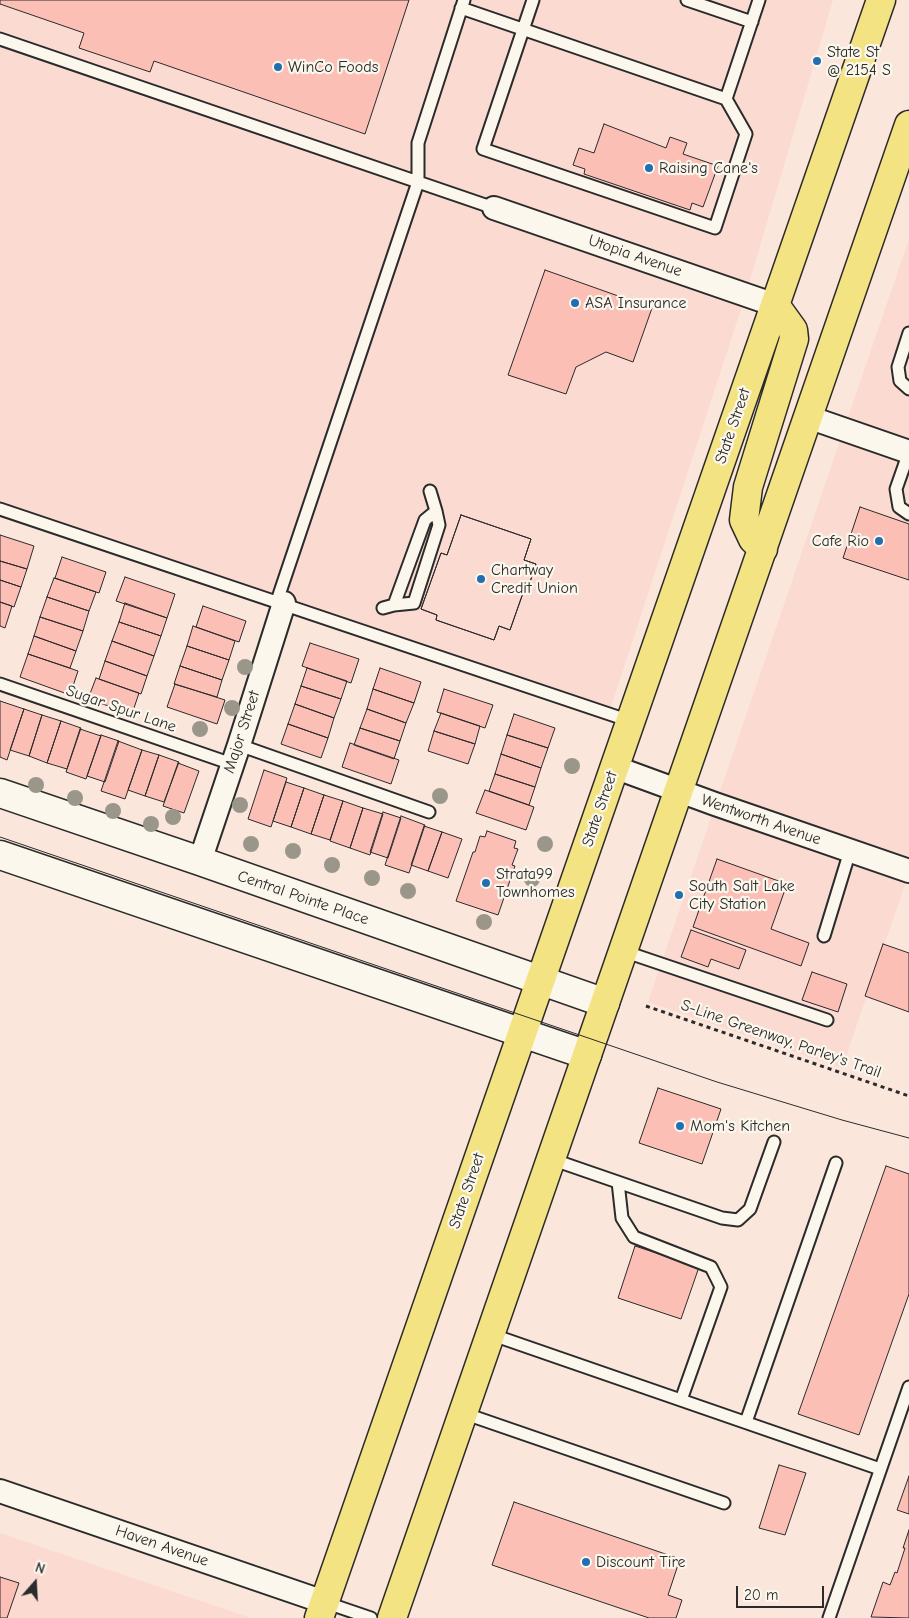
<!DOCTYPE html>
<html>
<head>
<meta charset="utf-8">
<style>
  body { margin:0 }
  #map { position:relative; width:909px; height:1618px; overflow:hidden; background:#fbe6dc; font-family:"Comic Neue",sans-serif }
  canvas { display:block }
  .north { position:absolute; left:10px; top:1558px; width:50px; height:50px; -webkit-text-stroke:4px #fbf7ec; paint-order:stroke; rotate:19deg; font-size:14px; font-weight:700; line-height:20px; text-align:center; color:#2b2b2b }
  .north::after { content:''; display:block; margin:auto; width:18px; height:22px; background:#2b2b2b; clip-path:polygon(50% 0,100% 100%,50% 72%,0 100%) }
  .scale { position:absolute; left:736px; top:1586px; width:88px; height:22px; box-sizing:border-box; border:2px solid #2b2b2b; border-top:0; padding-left:6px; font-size:15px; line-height:18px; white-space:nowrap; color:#2b2b2b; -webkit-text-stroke:4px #fbf7ec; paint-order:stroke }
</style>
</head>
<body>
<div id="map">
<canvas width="909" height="1618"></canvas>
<div class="north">N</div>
<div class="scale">20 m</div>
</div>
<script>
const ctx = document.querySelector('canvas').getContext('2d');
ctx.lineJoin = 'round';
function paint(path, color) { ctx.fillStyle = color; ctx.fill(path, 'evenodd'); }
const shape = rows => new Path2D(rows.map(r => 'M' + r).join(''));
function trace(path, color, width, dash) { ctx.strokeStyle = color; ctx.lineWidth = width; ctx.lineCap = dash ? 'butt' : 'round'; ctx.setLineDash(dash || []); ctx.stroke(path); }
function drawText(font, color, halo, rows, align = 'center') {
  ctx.font = font + ' "Comic Neue",sans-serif'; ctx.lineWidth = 4.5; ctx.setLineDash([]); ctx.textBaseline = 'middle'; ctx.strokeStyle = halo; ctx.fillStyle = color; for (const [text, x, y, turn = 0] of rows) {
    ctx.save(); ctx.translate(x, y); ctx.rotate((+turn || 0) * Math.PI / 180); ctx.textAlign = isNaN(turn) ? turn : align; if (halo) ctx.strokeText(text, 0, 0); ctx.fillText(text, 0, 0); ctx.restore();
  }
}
paint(shape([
  [0,0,833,0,744,300,610,710,0,503],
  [909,239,909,873,842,1068,648,1002],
  [0,1533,251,1618,0,1618]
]), '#fbdad1');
const building = shape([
  [0,0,409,0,365,134,154,61,150,72,79,48,84,33,0,4,0,0],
  [604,124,666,148,670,137,687,143,683,154,718,166,703,207,692,203,690,210,584,174,585,169,573,165,579,148,594,153,604,124],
  [545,270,652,308,633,362,606,352,576,367,566,394,508,375,545,270],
  [860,507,909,524,909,580,843,558,860,507],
  [461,515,531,539,524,560,536,564,526,594,523,593,510,630,499,626,494,640,436,620,437,615,421,609,441,553,447,555,461,515],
  [461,515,531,539,524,560,536,564,526,594,523,593,510,630,499,626,494,640,436,620,437,615,421,609,441,553,447,555,461,515],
  [0,535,34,546,27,569,0,561,0,535],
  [62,557,106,572,99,593,55,578,62,557],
  [0,561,27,569,21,587,0,580,0,561],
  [125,577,175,594,167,618,116,601,125,577],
  [54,578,96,592,89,611,47,597,54,578],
  [0,580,21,587,14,607,0,602,0,580],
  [47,597,89,611,83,631,40,617,47,597],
  [0,602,12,606,5,628,0,626,0,602],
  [125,603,167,618,161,636,119,622,125,603],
  [203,606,246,621,239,642,196,627,203,606],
  [40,617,83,631,76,651,34,636,40,617],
  [119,622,161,636,154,656,112,641,119,622],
  [193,626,235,641,229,660,187,646,193,626],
  [34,636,76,651,70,668,28,654,34,636],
  [112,641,154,656,147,676,105,661,112,641],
  [310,643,359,659,351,683,302,666,310,643],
  [187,646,229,660,222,680,180,666,187,646],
  [28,654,78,671,70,695,20,677,28,654],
  [105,661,147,676,141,694,99,679,105,661],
  [180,666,222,680,217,697,174,684,180,666],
  [307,668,347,681,341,699,301,686,307,668],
  [380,668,421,682,414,703,373,689,380,668],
  [96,678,139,693,132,714,88,699,96,678],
  [175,684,225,700,217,724,167,707,175,684],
  [301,686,341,699,334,718,295,704,301,686],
  [373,689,414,703,406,723,367,709,373,689],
  [444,689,493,705,485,728,437,712,444,689],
  [0,701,24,709,7,760,0,757,0,701],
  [295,704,334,718,328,738,288,724,295,704],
  [24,709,42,715,29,756,10,750,24,709],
  [367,709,406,723,400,741,360,728,367,709],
  [441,713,480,726,475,744,434,731,441,713],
  [514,714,555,728,548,748,507,735,514,714],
  [42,715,61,721,47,763,29,756,42,715],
  [61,721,81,728,67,769,47,763,61,721],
  [288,724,328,738,321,758,281,744,288,724],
  [360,728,400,741,394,759,354,745,360,728],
  [80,729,101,736,86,779,66,772,80,729],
  [434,731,475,744,468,764,428,751,434,731],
  [101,735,119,741,105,782,87,776,101,735],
  [507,735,548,748,541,768,501,754,507,735],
  [118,741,142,750,125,799,101,791,118,741],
  [350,743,399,760,391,784,342,767,350,743],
  [142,750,159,755,145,796,128,790,142,750],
  [501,754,541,768,535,787,495,774,501,754],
  [159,755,179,762,164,802,145,796,159,755],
  [178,763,199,771,184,813,163,806,178,763],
  [264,770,287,778,271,827,248,819,264,770],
  [495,774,535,787,529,805,489,791,495,774],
  [286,782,304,788,291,827,273,821,286,782],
  [304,788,324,795,311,834,291,827,304,788],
  [485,790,534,807,526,830,476,813,485,790],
  [324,795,343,801,330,840,311,834,324,795],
  [343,801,363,808,350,848,330,841,343,801],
  [363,808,383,814,370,855,350,848,363,808],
  [383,812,401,818,388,858,370,852,383,812],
  [401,816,425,825,409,873,385,865,401,816],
  [424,826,442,832,428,871,411,865,424,826],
  [487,831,516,841,514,848,518,849,512,865,515,866,498,915,456,901,473,852,475,852,480,836,485,837,487,831],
  [442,832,462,839,448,878,428,871,442,832],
  [717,859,787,884,771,929,809,943,801,966,693,927,717,859],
  [691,930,746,950,739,969,711,959,708,967,681,957,691,930],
  [883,944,909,953,909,1012,865,996,883,944],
  [812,972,847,984,838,1012,802,1000,812,972],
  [658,1088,721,1109,702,1164,639,1143,658,1088],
  [886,1166,909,1174,909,1294,859,1435,798,1414,886,1166],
  [635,1246,699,1267,681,1319,618,1298,635,1246],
  [779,1465,806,1473,785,1535,759,1528,779,1465],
  [909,1476,909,1514,897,1510,909,1476],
  [514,1502,680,1559,668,1595,682,1600,676,1618,649,1618,492,1565,514,1502],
  [909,1530,909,1618,871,1617,883,1582,890,1585,895,1572,897,1573,905,1548,903,1548,909,1530],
  [0,1577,19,1583,7,1618,0,1618,0,1577]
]);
paint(building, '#fbbfb6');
trace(building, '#2b2b2b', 1);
const service = shape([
  [533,0,483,149,715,228,746,134,726,99],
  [687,0,752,22],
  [461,8,726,99,759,0],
  [0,39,494,208],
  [909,333,898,367,900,381,909,389],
  [909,452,896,489,899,507,909,514],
  [0,509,630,721],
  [277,601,418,182,418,143,464,0],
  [394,605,414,603,439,525,436,511],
  [383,608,394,605,425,520,436,511,430,491],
  [0,684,232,764],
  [239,745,429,812],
  [824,936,850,851],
  [623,951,827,1020],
  [551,1159,722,1218,738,1220,750,1209,774,1142],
  [618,1182,622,1218,634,1237,711,1267,721,1287,681,1400],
  [490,1334,880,1469],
  [463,1413,724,1503],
  [746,1422,836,1163],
  [324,1602,371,1618],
  [829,1618,909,1387]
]);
const minor = shape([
  [494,208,775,305],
  [808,417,909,452],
  [614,767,715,804,909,871],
  [200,861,239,745,284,603],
  [0,1491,324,1602]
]);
const tertiary = shape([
  [0,793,200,861,605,1003],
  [0,855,587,1055]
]);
const primary = shape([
  [763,549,753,539,744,520,748,487,794,339,793,330,775,305],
  [319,1618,881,0],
  [392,1618,909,125]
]);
trace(service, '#2b2b2b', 15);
trace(minor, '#2b2b2b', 26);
trace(tertiary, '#2b2b2b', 31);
trace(primary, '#2b2b2b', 31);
trace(shape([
  [646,1006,909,1096]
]), '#2b2b2b', 3, [4, 4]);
trace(service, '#fbf7ec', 11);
trace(minor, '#fbf7ec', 22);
trace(tertiary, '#fbf7ec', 28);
trace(primary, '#f4e382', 28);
trace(shape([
  [0,837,717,1082,842,1120,909,1138]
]), '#2b2b2b', 1);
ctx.fillStyle = '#9a978a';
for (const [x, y] of [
  [245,667],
  [232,708],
  [200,729],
  [572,766],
  [36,785],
  [440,796],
  [75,798],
  [240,805],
  [113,811],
  [173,817],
  [151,824],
  [251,844],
  [545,844],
  [293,851],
  [332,865],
  [372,878],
  [532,879],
  [408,891],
  [484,922]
]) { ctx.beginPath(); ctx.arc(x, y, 8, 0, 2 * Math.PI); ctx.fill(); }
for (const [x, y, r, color] of [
  [817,61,5,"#1f6fb2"],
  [278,67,5,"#1f6fb2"],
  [649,168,5,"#1f6fb2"],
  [575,303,5,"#1f6fb2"],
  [879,541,5,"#1f6fb2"],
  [481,579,5,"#1f6fb2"],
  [486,883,5,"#1f6fb2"],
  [679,895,5,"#1f6fb2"],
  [680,1126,5,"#1f6fb2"],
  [586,1562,5,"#1f6fb2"]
]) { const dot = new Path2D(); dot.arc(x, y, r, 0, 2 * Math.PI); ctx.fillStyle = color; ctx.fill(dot); trace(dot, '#fbf7ec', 2); }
drawText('16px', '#2b2b2b', '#fbf7ec', [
  ["State St",827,52],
  ["@ 2154 S",827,70],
  ["WinCo Foods",288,67],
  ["Raising Cane's",659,168],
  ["ASA Insurance",585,303],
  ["Cafe Rio",869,541,"right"],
  ["Chartway",491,570],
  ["Credit Union",491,588],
  ["Strata99",496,874],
  ["Townhomes",496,892],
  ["South Salt Lake",689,886],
  ["City Station",689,904],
  ["Mom's Kitchen",690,1126],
  ["Discount Tire",596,1562]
], 'left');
drawText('16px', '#2b2b2b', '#fbf7ec', [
  ["Utopia Avenue",635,256,19],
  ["State Street",733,426,-71],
  ["Sugar Spur Lane",121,709,19],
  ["Major Street",242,732,-72],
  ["State Street",600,809,-71],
  ["Wentworth Avenue",761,820,19],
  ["Central Pointe Place",303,898,19],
  ["S-Line Greenway, Parley's Trail",781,1039,19],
  ["State Street",467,1191,-71],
  ["Haven Avenue",162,1546,19]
]);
</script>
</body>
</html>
